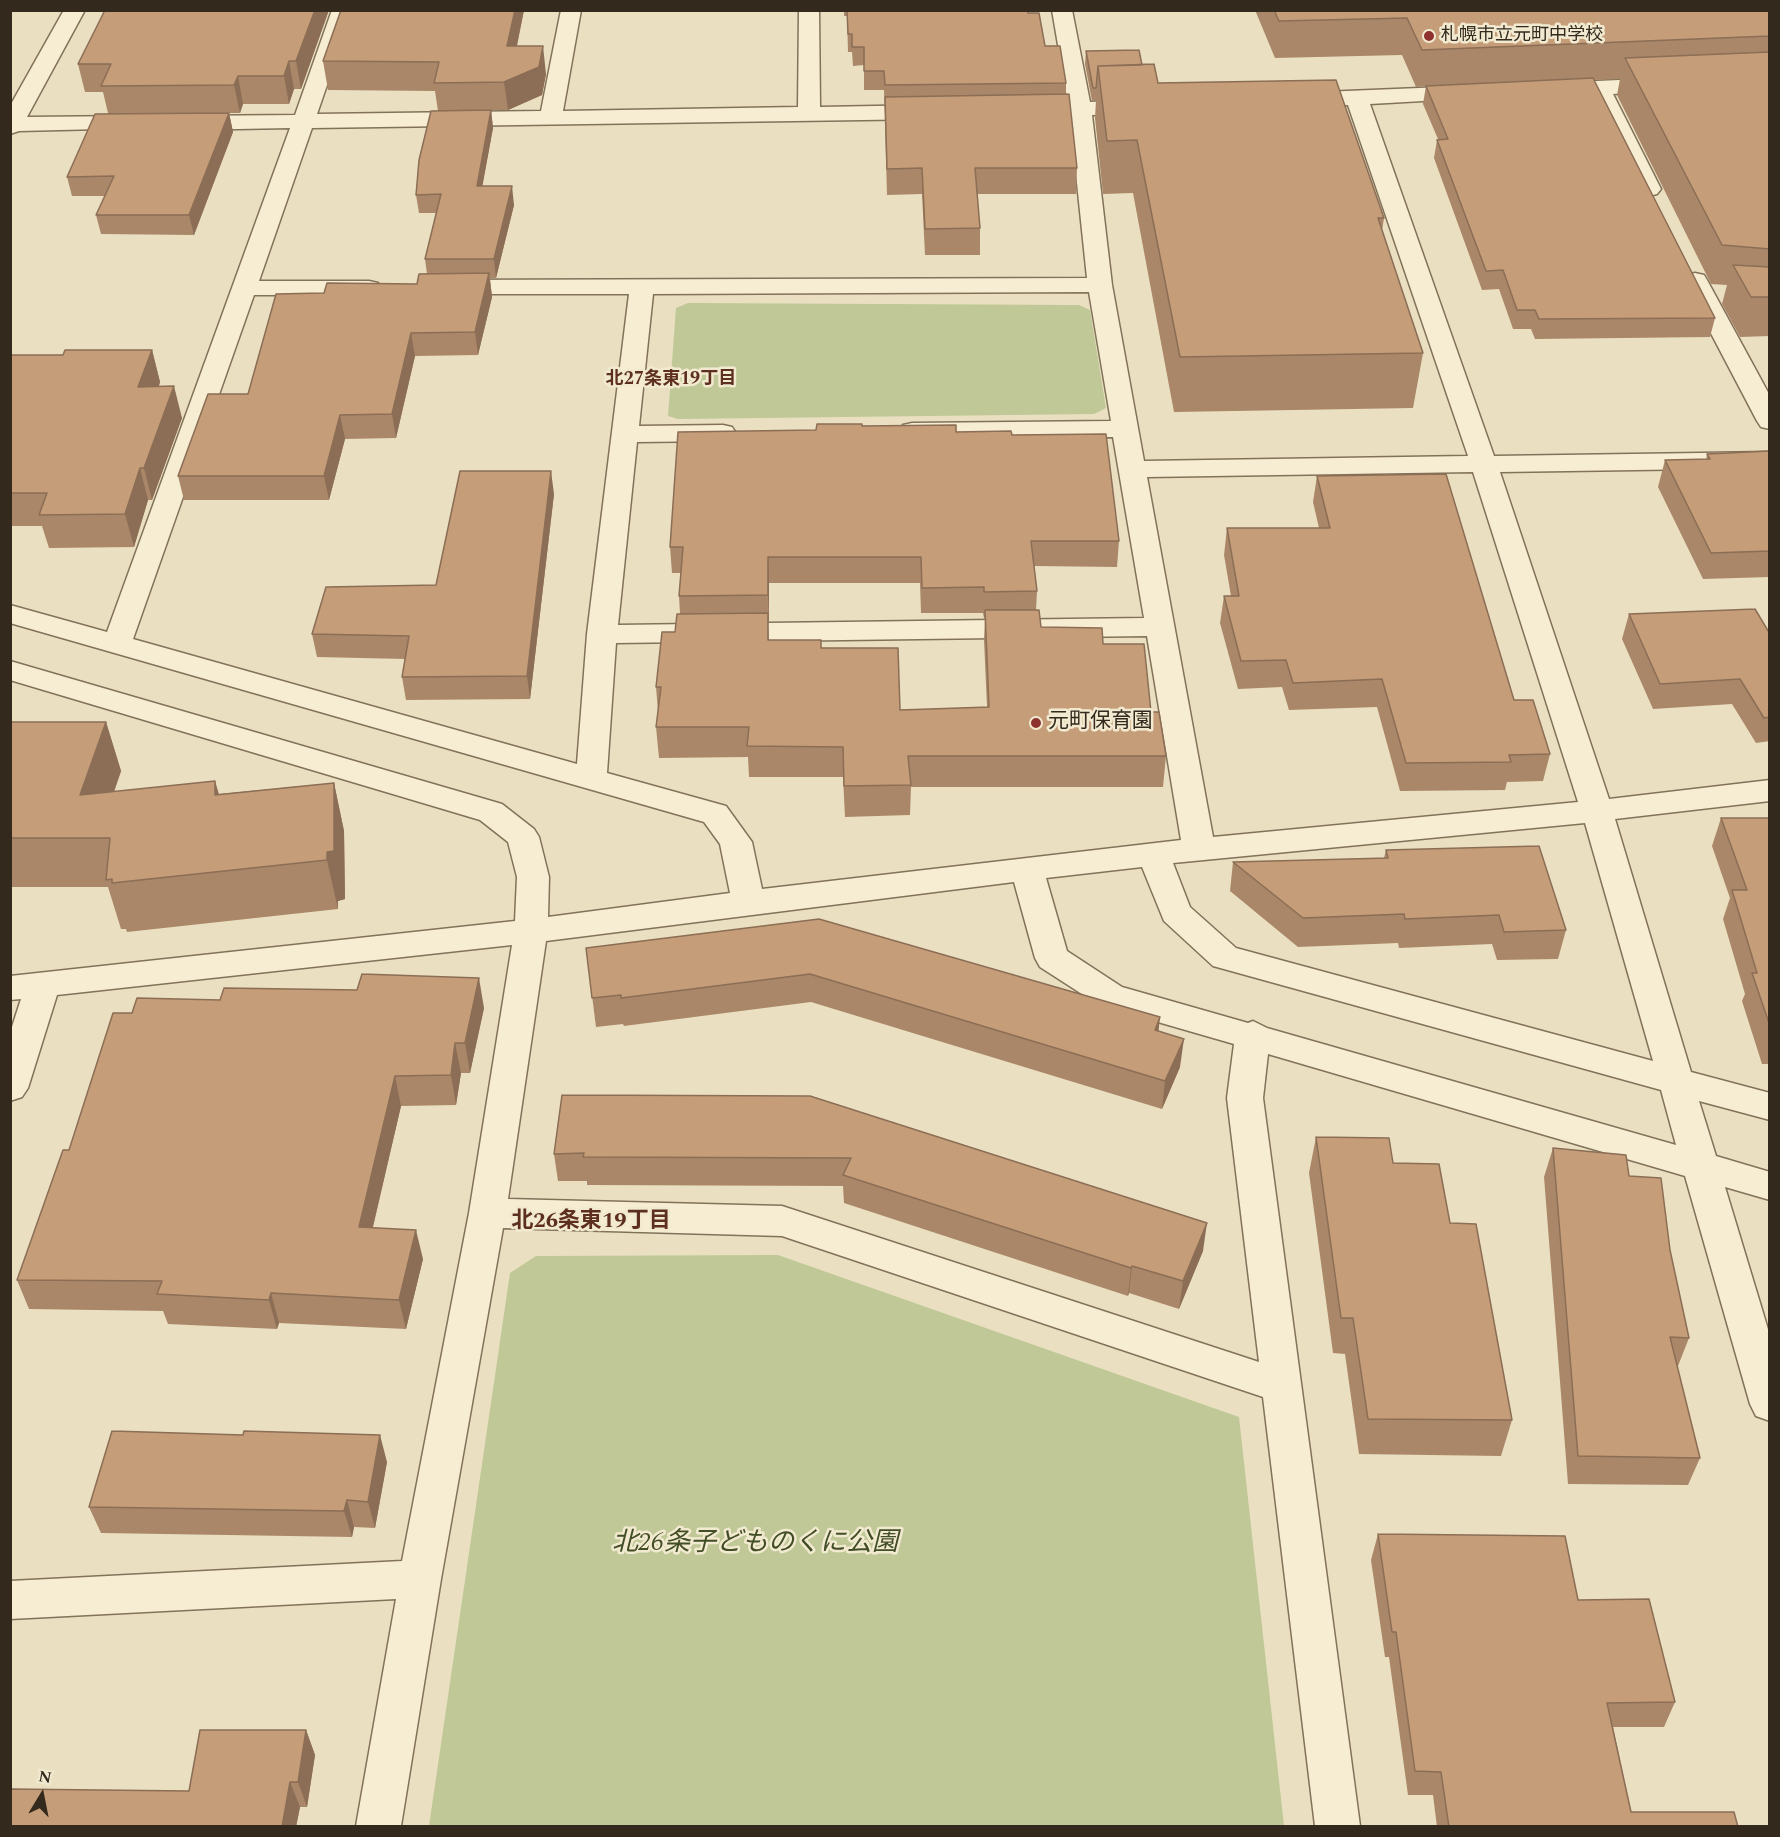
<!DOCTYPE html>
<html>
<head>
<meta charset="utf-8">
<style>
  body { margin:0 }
  #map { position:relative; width:1780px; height:1837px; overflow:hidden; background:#eae0c1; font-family:Spectral,serif }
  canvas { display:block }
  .frame { position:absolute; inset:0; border:12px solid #33291d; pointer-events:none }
  .north { position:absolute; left:12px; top:1765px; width:60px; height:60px; -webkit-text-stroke:4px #f2ead0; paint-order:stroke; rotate:10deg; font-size:16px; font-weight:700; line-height:24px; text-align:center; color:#33291d }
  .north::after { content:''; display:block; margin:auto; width:21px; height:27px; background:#33291d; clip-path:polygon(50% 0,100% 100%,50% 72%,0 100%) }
</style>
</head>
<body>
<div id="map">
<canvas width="1780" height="1837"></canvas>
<div class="frame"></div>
<div class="north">N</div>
</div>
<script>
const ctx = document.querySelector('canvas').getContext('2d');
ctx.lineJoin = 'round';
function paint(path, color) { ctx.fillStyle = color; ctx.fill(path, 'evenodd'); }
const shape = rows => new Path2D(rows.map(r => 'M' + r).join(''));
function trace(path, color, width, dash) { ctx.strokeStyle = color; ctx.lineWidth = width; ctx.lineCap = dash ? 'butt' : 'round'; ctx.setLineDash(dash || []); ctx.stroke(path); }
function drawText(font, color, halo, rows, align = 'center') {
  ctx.font = font + ' Spectral,"Noto Sans JP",serif'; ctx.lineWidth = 5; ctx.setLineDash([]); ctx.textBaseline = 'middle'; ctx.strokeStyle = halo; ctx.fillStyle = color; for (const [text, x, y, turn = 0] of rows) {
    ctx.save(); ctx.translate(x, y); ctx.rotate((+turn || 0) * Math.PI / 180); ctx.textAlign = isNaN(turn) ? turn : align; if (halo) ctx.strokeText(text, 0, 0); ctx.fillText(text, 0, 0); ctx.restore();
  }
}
paint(shape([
  [688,303,1079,305,1090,310,1106,408,1094,414,678,419,668,416,676,308],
  [778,1255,1239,1417,1284,1826,429,1826,510,1273,536,1256]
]), '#bfc896');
const minor = shape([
  [64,10,85,10,27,117,136,116,144,118,147,123,144,128,19,131,10,134,10,106,64,10],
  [332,10,353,10,317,114,541,111,561,10,581,10,563,111,798,107,799,10,819,10,820,107,931,105,939,107,942,112,939,117,931,119,312,128,259,281,369,281,378,283,381,288,378,293,369,295,254,295,133,639,577,764,587,634,629,294,445,294,436,292,433,287,436,282,445,280,1087,278,1070,116,1025,118,1017,116,1014,111,1017,106,1025,104,1068,103,1052,10,1072,10,1090,102,1138,100,1146,102,1149,107,1146,112,1138,114,1092,115,1112,285,1144,461,1468,456,1348,105,1298,107,1290,105,1287,100,1290,95,1298,93,1468,86,1476,88,1479,93,1476,98,1370,104,1494,456,1770,452,1770,468,1500,472,1609,799,1770,780,1770,801,1615,819,1691,1072,1770,1093,1770,1120,1699,1101,1716,1156,1770,1172,1770,1200,1725,1187,1770,1336,1770,1421,1756,1416,1750,1404,1685,1176,1268,1054,1263,1098,1360,1826,1315,1826,1263,1397,782,1236,503,1228,441,1579,401,1826,356,1826,396,1599,10,1619,10,1581,402,1561,469,1213,512,945,57,995,28,1088,22,1097,10,1101,10,1033,21,999,10,1000,10,976,515,921,517,877,508,842,480,820,10,680,10,661,502,804,534,829,539,837,549,877,548,917,730,893,720,844,704,822,10,623,10,605,107,632,290,128,185,130,177,128,174,123,177,118,185,116,295,115,332,10],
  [1089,292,1111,421,912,423,903,425,899,431,903,437,912,439,1113,437,1144,618,618,625,637,442,723,441,732,439,736,433,732,427,723,425,639,426,653,294,1089,292],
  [1473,472,1578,802,1213,837,1147,477,1473,472],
  [1147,636,1181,840,762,889,752,842,726,806,607,773,616,643,1147,636],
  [1585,823,1653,1061,1236,948,1190,907,1173,863,1585,823],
  [1142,867,1164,921,1213,966,1661,1090,1676,1145,1267,1028,1253,1021,1248,1023,1122,987,1067,951,1046,878,1142,867],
  [1014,882,1035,958,1040,967,1099,1005,1234,1044,1227,1098,1259,1362,782,1206,508,1199,546,941,1014,882],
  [1663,78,1671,80,1674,85,1671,90,1613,94,1661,189,1657,194,1649,196,1641,194,1637,189,1591,95,1553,97,1545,95,1542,90,1545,85,1553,83,1663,78],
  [1695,273,1704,275,1707,280,1770,396,1770,429,1761,427,1757,421,1683,280,1686,275,1695,273]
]);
trace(minor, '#82725a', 3);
paint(minor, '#f6edd3');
paint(shape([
  [105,10,329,10,301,89,294,89,289,104,243,104,240,113,229,113,233,132,194,235,101,234,96,215,105,196,72,196,67,177,108,113,103,92,85,92,78,64],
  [524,10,517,46,546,74,542,95,508,110,491,110,493,128,482,186,514,205,496,278,490,278,492,297,478,355,415,356,396,438,345,439,329,500,184,500,178,476,248,394,324,293,417,284,427,274,425,259,436,213,419,213,416,195,438,111,435,91,328,90,323,61],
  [844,10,1027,10,1028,13,1045,46,1066,83,1066,94,1077,168,1076,194,977,194,980,228,980,255,925,255,922,194,887,195,884,90,864,90,864,65,853,66,852,52,848,52,847,16,844,16],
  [1255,10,1770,10,1770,336,1740,337,1722,304,1727,285,1711,284,1617,95,1620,79,1594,80,1715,318,1710,337,1535,339,1531,329,1513,329,1499,289,1482,290,1434,158,1437,140,1438,139,1423,104,1426,86,1416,87,1402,55,1275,58],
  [1086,51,1142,65,1158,83,1384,218,1382,231,1423,353,1413,408,1174,412,1133,193,1103,194,1095,118,1096,100,1092,101,1085,64],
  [152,350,160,382,159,386,182,418,152,500,148,500,134,547,49,548,42,526,10,526,10,355,63,355],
  [862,426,1012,435,1119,541,1117,567,1034,566,1037,591,1036,610,1041,627,1103,644,1151,712,1166,756,1163,787,911,787,910,815,845,817,843,777,749,777,748,757,659,758,656,727,658,712,656,687,675,632,680,614,679,596,681,573,672,573,670,547,816,430],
  [769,583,920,583,921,613,983,613,984,618,985,618,984,640,987,707,900,710,821,648,769,640,768,621,769,621],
  [1770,451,1770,577,1703,579,1658,487,1665,460,1706,460,1707,454],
  [1317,476,1514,700,1550,754,1543,781,1507,782,1505,790,1400,791,1377,707,1289,710,1282,687,1238,689,1220,623,1224,596,1231,596,1224,555,1227,528,1319,528,1313,502],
  [554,494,530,699,406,700,402,677,405,659,317,657,312,634,436,585],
  [1629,614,1770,634,1770,741,1756,743,1732,704,1653,709,1622,639],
  [10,722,106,722,121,771,114,792,215,781,219,794,334,783,344,831,345,899,338,901,338,909,127,932,126,929,121,929,108,887,10,887],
  [1721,818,1770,818,1770,1064,1762,1064,1742,1001,1745,994,1723,919,1730,898,1712,846],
  [1386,850,1566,930,1558,959,1497,960,1492,944,1399,948,1398,943,1298,947,1230,891,1233,862,1384,858],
  [819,919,1159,1032,1180,1067,1162,1109,811,1002,624,1026,623,1024,596,1027,586,948],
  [484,1008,470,1073,461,1073,456,1105,401,1106,373,1227,423,1259,406,1329,279,1323,277,1329,168,1324,163,1311,29,1309,17,1280,69,1150,132,1013],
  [810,1096,1203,1251,1179,1309,1129,1293,1128,1296,844,1203,843,1186,587,1185,587,1181,558,1181,554,1154],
  [1316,1137,1393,1163,1450,1223,1512,1420,1501,1456,1359,1454,1345,1354,1333,1353,1309,1173],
  [1553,1148,1629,1176,1670,1250,1689,1338,1678,1366,1677,1366,1700,1458,1688,1485,1568,1484,1544,1177],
  [387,1462,375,1528,354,1527,352,1537,101,1533,89,1507],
  [1378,1534,1578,1600,1675,1702,1664,1727,1613,1727,1631,1812,1738,1827,1437,1827,1433,1795,1408,1795,1389,1657,1385,1657,1371,1560],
  [306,1730,315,1755,307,1807,300,1807,296,1827,10,1827,189,1791]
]), '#aa8768');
paint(shape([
  [315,10,329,10,301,89,296,61],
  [515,10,524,10,511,74,507,46],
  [543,46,546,74,542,95,508,110,504,82],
  [289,61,294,89,289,104,284,76],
  [238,76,243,104,240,113,234,85],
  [491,110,493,128,479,205,477,186],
  [229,113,233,132,194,235,189,215],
  [512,186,514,205,496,278,494,259],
  [489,273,492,297,478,355,475,332],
  [411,333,415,356,396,438,392,414],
  [152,350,160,382,147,419,138,387],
  [174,386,182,418,152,500,144,468],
  [340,415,345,439,329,500,324,476],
  [140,468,148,500,134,547,125,514],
  [551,471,554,494,530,699,527,676],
  [768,557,769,583,769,621,768,595],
  [106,722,121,771,98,838,80,795],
  [215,781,228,830,215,795],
  [334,783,344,831,345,899,338,901,338,909,327,860,327,852],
  [479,978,484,1008,470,1073,465,1043],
  [1160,1017,1157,1046,1155,1030],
  [1184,1039,1180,1067,1162,1109,1165,1081],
  [455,1043,461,1073,456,1105,451,1075],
  [395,1076,401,1106,366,1256,359,1227],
  [1207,1223,1203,1251,1179,1309,1183,1281],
  [416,1230,423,1259,406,1329,399,1300],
  [1132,1266,1129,1293,1128,1296,1131,1268],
  [271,1293,279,1323,277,1329,269,1300],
  [380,1435,387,1462,375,1528,368,1502],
  [347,1500,354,1527,352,1537,344,1511],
  [306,1730,315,1755,307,1807,298,1782],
  [290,1782,300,1807,296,1827,282,1827]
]), '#8b6e55');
const building = shape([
  [105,10,315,10,296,61,289,61,284,76,238,76,234,85,101,86,111,64,78,64,105,10],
  [341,10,515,10,507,46,543,46,539,67,504,82,434,83,439,62,323,61,341,10],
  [847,10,1027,10,1028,13,1039,13,1045,46,1060,46,1066,83,885,85,884,71,864,71,864,47,852,47,852,34,848,34,847,10],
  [1274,10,1770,10,1770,36,1422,50,1407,18,1279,21,1274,10],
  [1139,50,1142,65,1098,66,1096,88,1093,88,1086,51,1139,50],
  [1770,52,1770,249,1722,245,1625,58,1770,52],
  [1154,64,1158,83,1336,80,1384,218,1378,218,1423,353,1180,357,1137,140,1107,141,1098,66,1154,64],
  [1593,78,1715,318,1539,319,1535,310,1517,310,1503,270,1486,271,1437,140,1448,139,1426,86,1593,78],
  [1069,94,1077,168,975,168,980,228,925,229,922,168,887,169,885,97,1069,94],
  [491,110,477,186,512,186,494,259,425,259,441,194,416,195,419,160,431,111,491,110],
  [229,113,189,215,96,215,114,176,67,177,95,114,229,113],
  [1733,265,1770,267,1770,297,1751,297,1733,265],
  [489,273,475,332,411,333,392,414,340,415,324,476,178,476,208,394,248,394,276,294,324,293,327,283,417,284,419,274,489,273],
  [65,350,152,350,138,387,174,386,144,468,140,468,125,514,39,515,47,493,10,493,10,355,63,355,65,350],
  [817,424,862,424,862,426,956,425,956,432,1011,431,1012,435,1106,434,1119,541,1031,541,1037,591,984,592,984,587,922,588,921,557,768,557,768,595,679,596,683,547,670,547,678,432,816,430,817,424],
  [1770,451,1770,551,1711,553,1665,460,1710,459,1707,454,1770,451],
  [460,471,551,471,527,676,402,677,409,636,312,634,326,587,436,585,460,471],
  [1446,474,1514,700,1533,700,1550,754,1509,755,1511,762,1406,763,1382,679,1293,683,1286,660,1241,661,1224,596,1239,596,1227,528,1330,528,1317,476,1446,474],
  [1755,609,1770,634,1770,717,1764,718,1740,679,1660,684,1629,614,1755,609],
  [985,610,1039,610,1041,627,1102,628,1103,644,1144,644,1151,712,1159,712,1166,756,908,756,911,785,844,786,843,747,747,746,749,727,656,727,661,687,656,687,662,632,675,632,677,614,768,613,768,640,821,640,821,648,898,648,900,710,989,707,985,610],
  [10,722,106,722,80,795,215,781,215,795,334,783,334,851,327,852,327,860,112,883,112,879,106,880,110,838,10,838,10,722],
  [1721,818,1770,818,1770,1026,1752,973,1757,973,1732,890,1747,890,1721,818],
  [1539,846,1566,930,1504,932,1499,915,1405,919,1404,914,1303,918,1233,862,1388,858,1386,850,1539,846],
  [819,919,1160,1017,1155,1030,1184,1039,1165,1081,810,974,621,998,621,995,592,998,586,948,819,919],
  [362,974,479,978,465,1043,455,1043,451,1075,395,1076,359,1227,416,1230,399,1300,271,1293,269,1300,157,1294,162,1281,17,1280,63,1150,69,1150,113,1013,132,1013,137,998,220,1000,224,988,357,990,362,974],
  [562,1095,810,1096,1207,1223,1183,1281,1132,1266,1131,1268,843,1175,851,1158,583,1157,584,1153,554,1154,562,1095],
  [1316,1137,1389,1138,1393,1163,1439,1164,1450,1223,1476,1224,1512,1420,1368,1419,1353,1318,1341,1318,1316,1137],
  [1553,1148,1626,1155,1629,1176,1661,1178,1670,1250,1689,1338,1670,1337,1700,1458,1578,1456,1553,1148],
  [112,1431,243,1435,244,1431,380,1435,368,1502,347,1500,344,1511,89,1507,112,1431],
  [1378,1534,1565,1536,1578,1600,1649,1599,1675,1702,1607,1703,1631,1812,1734,1812,1738,1827,1449,1827,1441,1772,1415,1771,1396,1632,1392,1632,1378,1534],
  [200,1730,306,1730,298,1782,290,1782,282,1827,10,1827,10,1789,189,1791,200,1730]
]);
paint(building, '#c69d79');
trace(building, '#8b6e55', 1.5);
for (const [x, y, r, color] of [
  [1429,36,6,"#8d322e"],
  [1036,723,6,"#8d322e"]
]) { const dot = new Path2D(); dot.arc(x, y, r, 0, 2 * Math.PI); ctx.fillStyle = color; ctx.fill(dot); trace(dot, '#f2ead0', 2); }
drawText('18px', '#33291d', '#f2ead0', [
  ["札幌市立元町中学校",1441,36]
], 'left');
drawText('bold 18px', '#5d2f1f', '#f2ead0', [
  ["北27条東19丁目",671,380]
]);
drawText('21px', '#33291d', '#f2ead0', [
  ["元町保育園",1048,723]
], 'left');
drawText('bold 22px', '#5d2f1f', '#f2ead0', [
  ["北26条東19丁目",591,1223]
]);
drawText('italic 26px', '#424e25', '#f2ead0', [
  ["北26条子どものくに公園",755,1545]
]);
</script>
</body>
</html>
